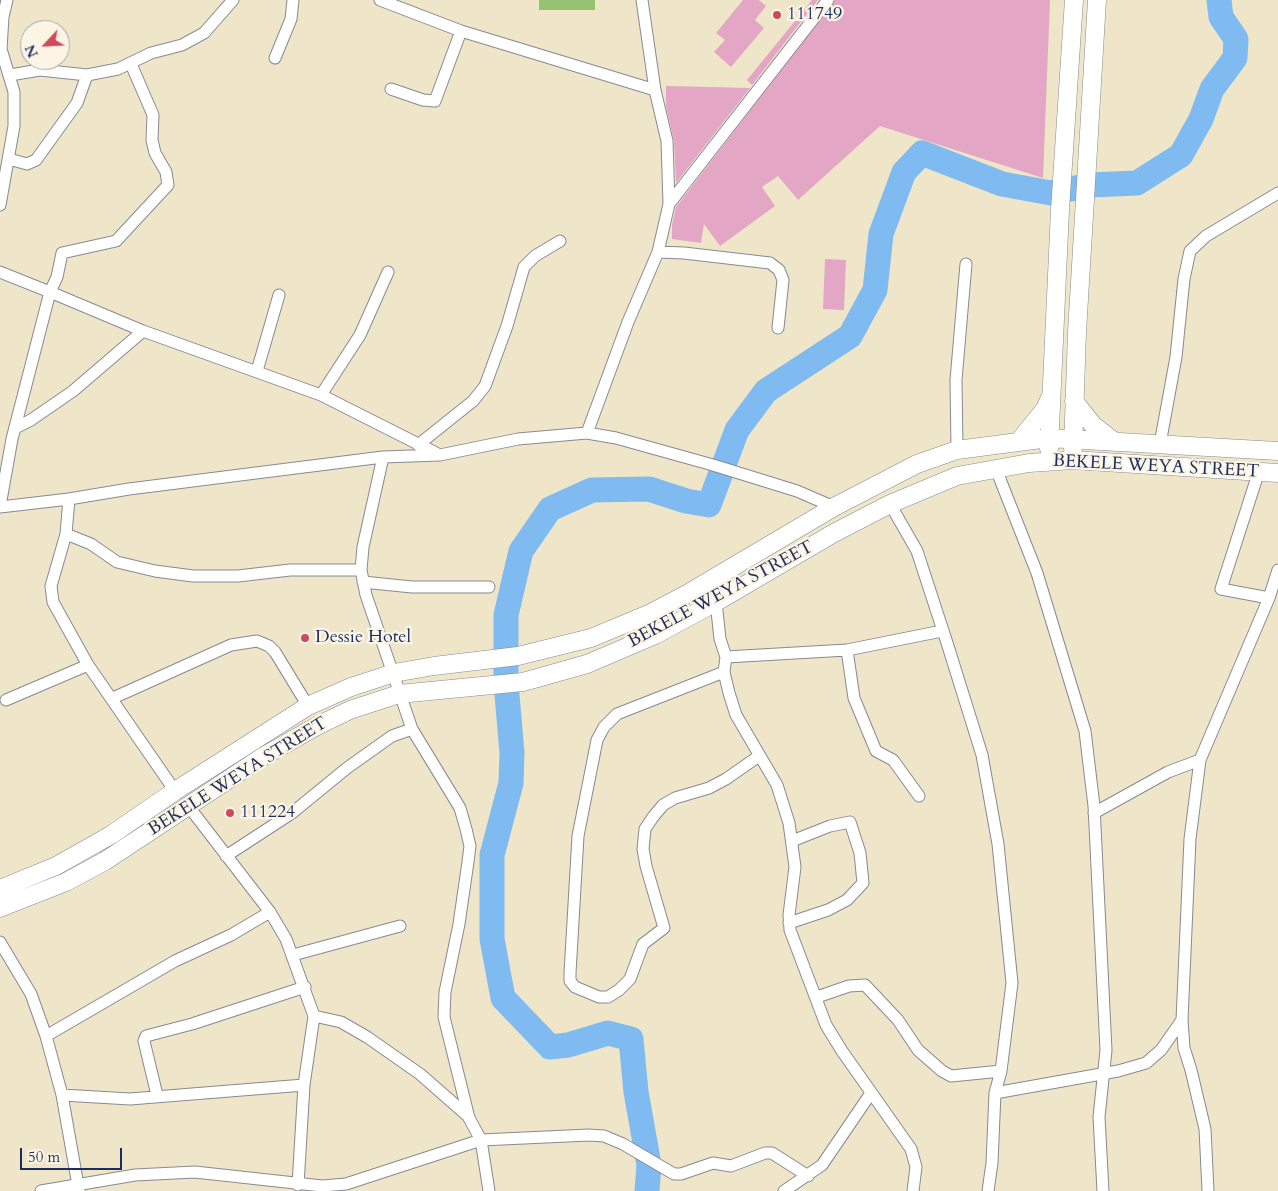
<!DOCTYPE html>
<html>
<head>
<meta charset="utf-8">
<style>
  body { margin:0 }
  #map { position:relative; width:1278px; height:1191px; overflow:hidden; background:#efe6c9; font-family:Cardo,serif }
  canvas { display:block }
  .north { position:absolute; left:20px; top:20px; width:50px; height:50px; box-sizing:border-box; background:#fcf5e5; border:1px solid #a2a6af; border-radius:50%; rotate:245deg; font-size:14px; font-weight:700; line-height:20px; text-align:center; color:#1b2f5e }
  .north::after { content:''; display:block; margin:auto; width:18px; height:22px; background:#d1495b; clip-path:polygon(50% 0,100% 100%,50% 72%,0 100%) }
  .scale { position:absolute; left:20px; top:1148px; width:102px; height:22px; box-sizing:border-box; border:2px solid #1b2f5e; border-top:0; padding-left:6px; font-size:15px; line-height:18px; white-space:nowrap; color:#1b2f5e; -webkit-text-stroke:4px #fcf5e5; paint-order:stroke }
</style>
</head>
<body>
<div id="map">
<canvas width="1278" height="1191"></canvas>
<div class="north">N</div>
<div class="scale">50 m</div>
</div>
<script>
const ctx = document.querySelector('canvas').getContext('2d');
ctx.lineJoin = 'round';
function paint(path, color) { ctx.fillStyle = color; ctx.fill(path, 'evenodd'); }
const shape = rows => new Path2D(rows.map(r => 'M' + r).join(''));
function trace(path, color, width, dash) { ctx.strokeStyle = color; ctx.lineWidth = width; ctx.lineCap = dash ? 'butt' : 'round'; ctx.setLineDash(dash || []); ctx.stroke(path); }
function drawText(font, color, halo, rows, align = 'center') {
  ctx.font = font + ' Cardo,serif'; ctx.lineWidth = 4.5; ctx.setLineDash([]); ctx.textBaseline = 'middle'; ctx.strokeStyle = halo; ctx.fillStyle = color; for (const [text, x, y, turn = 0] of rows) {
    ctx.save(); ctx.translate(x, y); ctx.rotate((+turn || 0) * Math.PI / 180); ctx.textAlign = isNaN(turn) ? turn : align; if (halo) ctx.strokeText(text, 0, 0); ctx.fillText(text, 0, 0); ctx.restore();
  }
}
paint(shape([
  [539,0,595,0,595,10,539,10]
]), '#95c371');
trace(shape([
  [647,1191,649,1165,636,1092,631,1039,608,1033,568,1045,550,1047,503,998,492,939,492,855,511,783,512,753,506,683,506,615,521,551,550,509,592,490,649,489,686,501,709,505,737,430,766,391,850,336,875,290,881,234,904,172,922,153,1002,184,1051,193,1090,185,1137,183,1181,155,1201,119,1212,89,1235,58,1236,39,1221,17,1219,0]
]), '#7fbaf1', 25);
paint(shape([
  [743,0,759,0,766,6,755,20,764,28,731,67,714,52,725,40,716,33],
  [812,0,818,0,752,85,747,80],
  [835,0,1050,0,1043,178,880,126,798,200,778,176,762,187,775,206,720,246,704,224,701,243,672,239,672,225,676,207],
  [666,86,750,88,676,183,674,141,666,106],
  [825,259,846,260,844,310,823,309]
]), '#e3a6c5');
const street = shape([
  [380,0,461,31,655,90,667,141,669,204,658,252,628,322,587,433],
  [642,0,655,90],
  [275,58,291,19,293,0],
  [131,64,153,115,152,140,155,153,166,172,168,185,116,241,62,253,57,277,50,292,143,331,321,395,436,453],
  [10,75,40,70,87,75,118,69,151,53,182,45,204,33,233,0],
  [391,89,423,100,435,101,461,31],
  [9,159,27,164,36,160,77,103,87,75],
  [669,204,828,0],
  [0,205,14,126,14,92,1,49,3,17,7,0],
  [658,252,684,253,770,263,779,270,783,280,778,328],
  [0,272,50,292,12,439,0,506],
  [257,371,279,295],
  [321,395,360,335,388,272],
  [17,427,31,420,73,391,143,331],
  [1160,444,1176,357,1184,279,1190,251,1206,236,1278,193],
  [418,445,473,401,485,386,507,326,524,267,535,256,560,241],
  [957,450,956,380,966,264],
  [383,457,363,547,361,570,366,595,412,729,460,808,466,829,470,846,468,862,459,924,445,992,444,1017,469,1118,481,1140,489,1191],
  [996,469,1037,573,1085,731,1094,806,1106,1050,1099,1117,1103,1191],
  [1259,471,1221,589,1269,598],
  [69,499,66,534,51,586,53,602,88,665,175,791],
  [890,504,917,551,948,646,982,755,998,844,1012,983,1001,1071,995,1093,992,1163,988,1191],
  [0,507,69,499,129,489,383,457,440,455,518,439,587,433,616,438,713,465,797,491,834,507],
  [66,534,91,544,117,562,155,571,193,576,238,576,290,570,361,570],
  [363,582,412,587,489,587],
  [716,602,720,639,726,657,724,672,729,693,736,715,777,785,789,823,795,867,789,915,790,930,826,1025,842,1051,911,1149,916,1167,913,1191],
  [847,650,942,631],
  [726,657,847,650,854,698,876,751,893,760,919,796],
  [724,672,617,714,604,727,597,740,578,836,570,973,570,981,575,987,599,997,608,997,619,990,630,979,643,944,664,928,646,866,643,849,645,829,653,817,663,805,675,798,709,788,726,779,759,756],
  [113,698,231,645,257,641,269,646,275,652,308,706],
  [6,700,88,665],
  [189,807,270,912,286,939,314,1016,304,1085,298,1185],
  [1094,813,1168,772,1200,760],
  [226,856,292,813,347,768,392,736,412,729],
  [789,923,828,910,847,900,863,883,860,853,850,822,830,826,792,841],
  [0,942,31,994,46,1036,62,1095,79,1191],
  [293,955,400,926],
  [817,997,849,986,865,985,898,1020,918,1050,942,1071,951,1076,1001,1071],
  [314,1016,341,1022,367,1037,420,1074,469,1117],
  [46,1036,175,961,231,935,270,912],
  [995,1093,1118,1071,1146,1063,1161,1050,1182,1020],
  [62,1095,130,1099,304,1085],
  [157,1095,144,1041,146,1036,192,1024,305,987],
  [41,1191,135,1175,195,1172,322,1186,346,1184,481,1140,589,1135,604,1136,623,1144,674,1174,681,1174,713,1163,731,1166,765,1153,772,1153,808,1176],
  [784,1191,822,1165,871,1093],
  [1208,1191,1205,1129,1191,1070,1184,1048,1182,1020,1190,839,1200,760,1269,598,1278,570]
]);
const primary = shape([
  [1074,401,1093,425,1115,442],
  [1020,440,1045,409,1050,398],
  [1049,449,1060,210,1074,0],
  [1073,449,1077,332,1097,0],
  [0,889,56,866,111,835,175,791,308,706,351,687,394,673,434,666,518,656,591,638,651,613,687,594,834,507,917,464,957,450,1049,438,1278,451],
  [0,908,66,882,105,861,264,756,317,726,350,710,399,694,523,682,587,664,655,635,716,602,834,533,890,504,957,476,1029,463,1073,460,1278,473]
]);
trace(street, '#858a94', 13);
trace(primary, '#858a94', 19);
trace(street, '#fff', 11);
trace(primary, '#fff', 18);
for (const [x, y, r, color] of [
  [777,15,5,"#d1495b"],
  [305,638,5,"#d1495b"],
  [230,813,5,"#d1495b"]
]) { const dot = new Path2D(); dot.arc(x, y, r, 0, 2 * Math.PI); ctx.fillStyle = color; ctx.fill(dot); trace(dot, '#fcf5e5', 2); }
drawText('18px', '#1b2f5e', '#fcf5e5', [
  ["111749",787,15],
  ["Dessie Hotel",315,638],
  ["111224",240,813]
], 'left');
drawText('18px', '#1b2f5e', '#fcf5e5', [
  ["BEKELE WEYA STREET",1156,467,3],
  ["BEKELE WEYA STREET",721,595,-28],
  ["BEKELE WEYA STREET",238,777,-32]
]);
</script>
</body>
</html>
